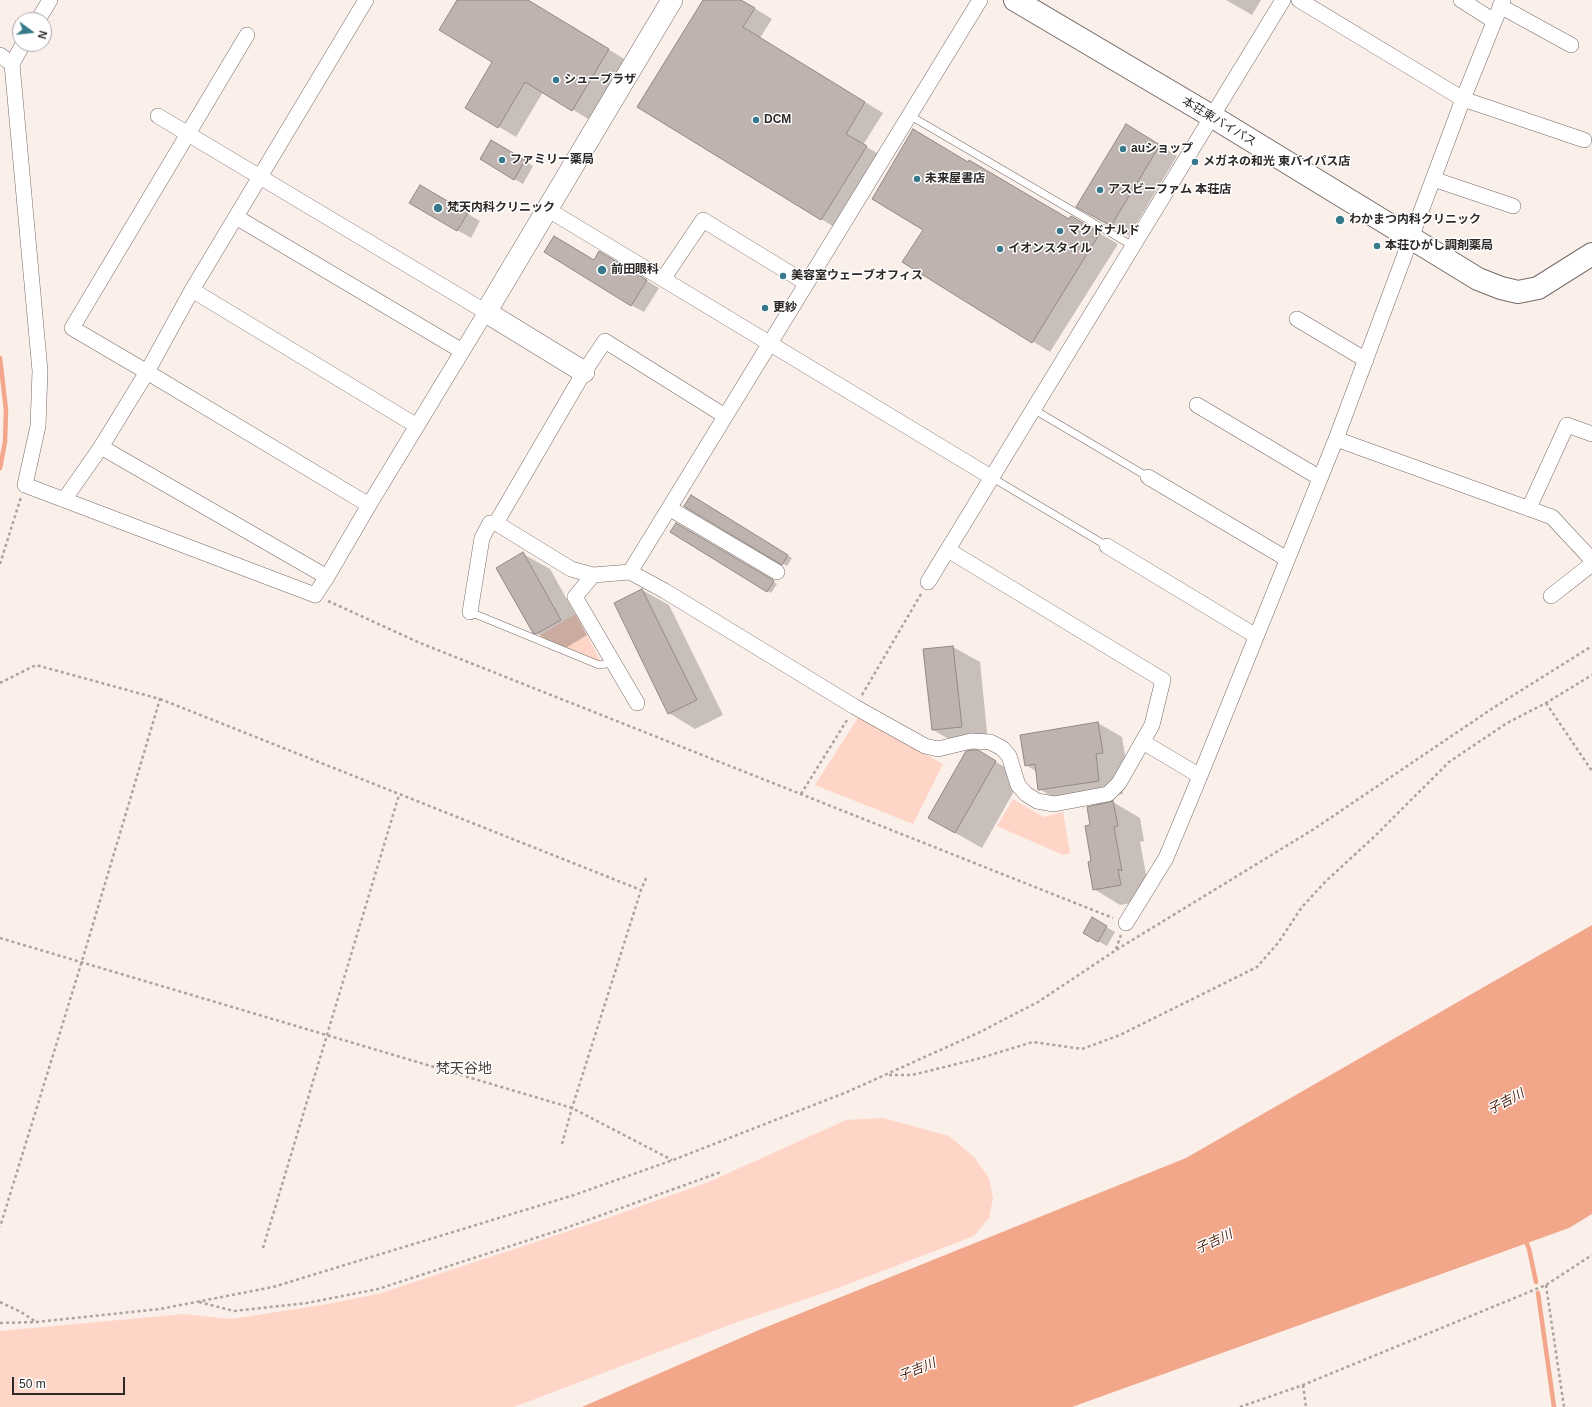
<!DOCTYPE html>
<html>
<head>
<meta charset="utf-8">
<style>
  body { margin:0 }
  #map { position:relative; width:1592px; height:1407px; overflow:hidden; background:#fbefea; font-family:Helvetica,sans-serif }
  canvas { display:block }
  .north { position:absolute; left:12px; top:12px; width:40px; height:40px; box-sizing:border-box; background:#fff; border:1px solid #aba9a9; border-radius:50%; rotate:105deg; font-size:11px; font-weight:700; line-height:16px; text-align:center; color:#2d2927 }
  .north::after { content:''; display:block; margin:auto; width:14px; height:18px; background:#38788b; clip-path:polygon(50% 0,100% 100%,50% 72%,0 100%) }
  .scale { position:absolute; left:12px; top:1377px; width:113px; height:18px; box-sizing:border-box; border:2px solid #2d2927; border-top:0; padding-left:5px; font-size:12px; line-height:14px; white-space:nowrap; color:#2d2927; -webkit-text-stroke:3px #fff; paint-order:stroke }
</style>
</head>
<body>
<div id="map">
<canvas width="1592" height="1407"></canvas>
<div class="north">N</div>
<div class="scale">50 m</div>
</div>
<script>
const ctx = document.querySelector('canvas').getContext('2d');
ctx.lineJoin = 'round';
function paint(path, color) { ctx.fillStyle = color; ctx.fill(path, 'evenodd'); }
const shape = rows => new Path2D(rows.map(r => 'M' + r).join(''));
function trace(path, color, width, dash) { ctx.strokeStyle = color; ctx.lineWidth = width; ctx.lineCap = dash ? 'butt' : 'round'; ctx.setLineDash(dash || []); ctx.stroke(path); }
function drawText(font, color, halo, rows, align = 'center') {
  ctx.font = font + ' Helvetica,"Noto Sans JP",sans-serif'; ctx.lineWidth = 3; ctx.setLineDash([]); ctx.textBaseline = 'middle'; ctx.strokeStyle = halo; ctx.fillStyle = color; for (const [text, x, y, turn = 0] of rows) {
    ctx.save(); ctx.translate(x, y); ctx.rotate((+turn || 0) * Math.PI / 180); ctx.textAlign = isNaN(turn) ? turn : align; if (halo) ctx.strokeText(text, 0, 0); ctx.fillText(text, 0, 0); ctx.restore();
  }
}
paint(shape([
  [576,614,601,662,539,636],
  [859,716,943,764,913,824,815,785],
  [1013,799,1043,817,1063,812,1070,853,1063,855,997,826],
  [883,1118,949,1136,974,1157,989,1178,993,1198,989,1218,974,1236,835,1289,732,1324,514,1407,0,1407,0,1331,184,1314,231,1319,322,1305,378,1294,605,1219,711,1181,846,1120]
]), '#fed5c7');
paint(shape([
  [1592,925,1592,1214,1569,1228,1072,1407,582,1407,759,1330,1186,1158]
]), '#f2a68a');
paint(shape([
  [458,0,527,0,626,60,590,120,543,92,516,137,466,107,493,62],
  [704,0,741,0,772,19,760,38,883,113,863,145,884,157,839,230,639,107],
  [1226,0,1261,0,1252,15],
  [1144,136,1177,156,1129,236,1078,207],
  [491,141,533,166,523,184,481,159],
  [420,186,480,221,471,238,411,203],
  [1071,217,1118,244,1050,352,903,261,1069,220],
  [613,260,659,288,644,312,631,305,594,261],
  [692,496,792,558,787,566,686,506],
  [676,524,777,584,771,593,671,532],
  [523,554,550,569,587,635,564,649,534,632],
  [642,590,669,605,723,715,695,729,669,713],
  [953,647,980,662,988,742,959,745,933,730],
  [1098,723,1122,737,1127,767,1120,768,1123,794,1063,803,1039,789,1037,772,1026,765],
  [977,751,1022,777,982,848,929,818],
  [1113,802,1140,818,1144,841,1140,842,1148,885,1147,900,1120,905,1094,889,1091,826],
  [1092,919,1115,932,1107,946,1084,933]
]), '#0003');
trace(shape([
  [0,358,6,410,5,442,0,468],
  [1525,1239,1529,1249,1536,1282],
  [1538,1293,1554,1407]
]), '#f2a68a', 4.5);
const building = shape([
  [457,0,528,0,609,49,572,111,525,82,498,128,465,108,492,62,439,30,457,0],
  [703,0,741,0,755,8,743,27,865,102,846,134,867,146,821,220,637,107,703,0],
  [1126,124,1160,145,1111,226,1076,207,1126,124],
  [913,129,968,162,969,160,1069,219,1071,216,1100,233,1032,343,902,262,923,230,872,199,913,129],
  [491,140,525,160,514,180,480,159,491,140],
  [420,185,468,213,457,231,409,203,420,185],
  [554,236,594,260,599,251,647,280,631,306,544,252,554,236],
  [691,495,788,555,782,565,685,507,684,506,691,495],
  [676,523,773,580,774,581,767,592,670,532,676,523],
  [523,552,561,620,536,634,533,633,496,568,523,552],
  [642,589,697,700,668,714,614,603,642,589],
  [953,646,962,727,932,730,923,649,953,646],
  [1098,722,1103,753,1096,754,1099,781,1038,790,1035,764,1025,766,1020,735,1098,722],
  [972,750,978,750,996,761,955,833,928,818,966,751,972,750],
  [1113,801,1118,826,1114,827,1122,871,1118,869,1121,885,1093,890,1088,862,1091,861,1085,826,1090,825,1087,807,1113,801],
  [1092,917,1107,926,1098,942,1083,933,1092,917]
]);
paint(building, '#bfb3af');
trace(building, '#938884', 1);
const lane = shape([
  [909,115,1133,246],
  [1033,409,1148,477],
  [991,477,1107,546],
  [470,612,599,665,613,663]
]);
const street = shape([
  [1299,0,1463,99,1584,140],
  [1461,0,1494,21],
  [1500,6,1571,45],
  [38,20,50,0],
  [247,35,72,328,147,372,369,505],
  [23,44,12,64,40,371,38,426,25,485,315,595,327,577,369,505,486,312,158,116],
  [0,55,12,64],
  [1433,179,1513,206],
  [547,209,991,477],
  [236,217,462,351],
  [663,279,703,220,806,283],
  [192,290,417,426],
  [1297,319,1366,360],
  [1197,405,1320,478],
  [1336,439,1552,517,1592,560],
  [101,447,327,577],
  [1148,477,1287,559],
  [64,500,101,447,147,372,192,290,366,0],
  [669,508,777,572],
  [1529,508,1567,425,1592,434],
  [496,523,584,372,605,341,725,416],
  [1107,546,1256,636],
  [630,572,980,0],
  [593,575,575,597,637,703],
  [928,582,1283,0],
  [1551,596,1592,564],
  [470,612,482,538,490,523,496,523,571,569,593,575,630,572,665,591,855,707,925,746,938,749,971,741,990,742,1002,748,1009,756,1018,785,1026,794,1037,801,1054,804,1108,794,1119,783,1152,725,1163,680,948,550],
  [1143,742,1200,776],
  [1126,923,1166,858,1200,776,1336,439,1463,99,1503,0]
]);
const secondary = shape([
  [584,372,486,312,672,0]
]);
const highway = shape([
  [1015,0,1213,117,1478,279,1501,288,1518,292,1538,288,1592,254]
]);
trace(lane, '#756b67', 8);
trace(street, '#756b67', 16);
trace(secondary, '#756b67', 22);
trace(highway, '#756b67', 24);
trace(shape([
  [0,564,21,497],
  [328,601,420,643,1113,918],
  [0,683,36,665,160,699,82,961,0,1227],
  [862,695,921,594],
  [160,699,641,890],
  [1546,703,1592,771],
  [801,794,847,720],
  [0,938,572,1108,672,1160],
  [1116,949,1121,935],
  [889,1075,912,1075,977,1059,1033,1042,1082,1049,1120,1035,1257,967,1278,943,1302,907,1325,882,1376,835,1449,762,1507,723,1546,703,1592,675],
  [562,1144,572,1108,641,890,647,876],
  [263,1248,399,795],
  [1546,1285,1564,1407],
  [0,1302,21,1312,36,1322],
  [199,1302,234,1311,307,1303,378,1289,563,1229,721,1172],
  [0,1323,36,1322,160,1309,273,1287,574,1195,673,1160,847,1092,978,1033,1038,1002,1116,950,1314,829,1493,708,1592,646],
  [1303,1385,1306,1407],
  [1240,1407,1303,1385,1546,1285,1592,1255]
]), '#aca39f', 2.5, [3, 3]);
trace(lane, '#fff', 7);
trace(street, '#fff', 15);
trace(secondary, '#fff', 21);
trace(highway, '#fff', 22);
for (const [x, y, r, color] of [
  [556,80,4,"#38788b"],
  [756,120,4,"#38788b"],
  [1123,149,4,"#38788b"],
  [502,160,4,"#38788b"],
  [1195,162,4,"#38788b"],
  [917,179,4,"#38788b"],
  [1100,190,4,"#38788b"],
  [438,208,5,"#38788b"],
  [1340,220,5,"#38788b"],
  [1060,231,4,"#38788b"],
  [1377,246,4,"#38788b"],
  [1000,249,4,"#38788b"],
  [602,270,5,"#38788b"],
  [783,276,4,"#38788b"],
  [765,308,4,"#38788b"]
]) { const dot = new Path2D(); dot.arc(x, y, r, 0, 2 * Math.PI); ctx.fillStyle = color; ctx.fill(dot); trace(dot, '#fff', 1.5); }
drawText('bold 12px', '#2d2927', '#fff', [
  ["シュープラザ",564,80],
  ["DCM",764,120],
  ["auショップ",1131,149],
  ["ファミリー薬局",510,160],
  ["メガネの和光 東バイパス店",1203,162],
  ["未来屋書店",925,179],
  ["アスビーファム 本荘店",1108,190],
  ["梵天内科クリニック",447,208],
  ["わかまつ内科クリニック",1349,220],
  ["マクドナルド",1068,231],
  ["本荘ひがし調剤薬局",1385,246],
  ["イオンスタイル",1008,249],
  ["前田眼科",611,270],
  ["美容室ウェーブオフィス",791,276],
  ["更紗",773,308]
], 'left');
drawText('12px', '#2d2927', '#fff', [
  ["本荘東バイパス",1219,122,31]
]);
drawText('italic 13px', '#4d1e0b', '#fff', [
  ["子吉川",1506,1102,-28],
  ["子吉川",1214,1242,-25],
  ["子吉川",917,1370,-22]
]);
drawText('14px', '#473e3a', '#fff', [
  ["梵天谷地",464,1069]
]);
</script>
</body>
</html>
